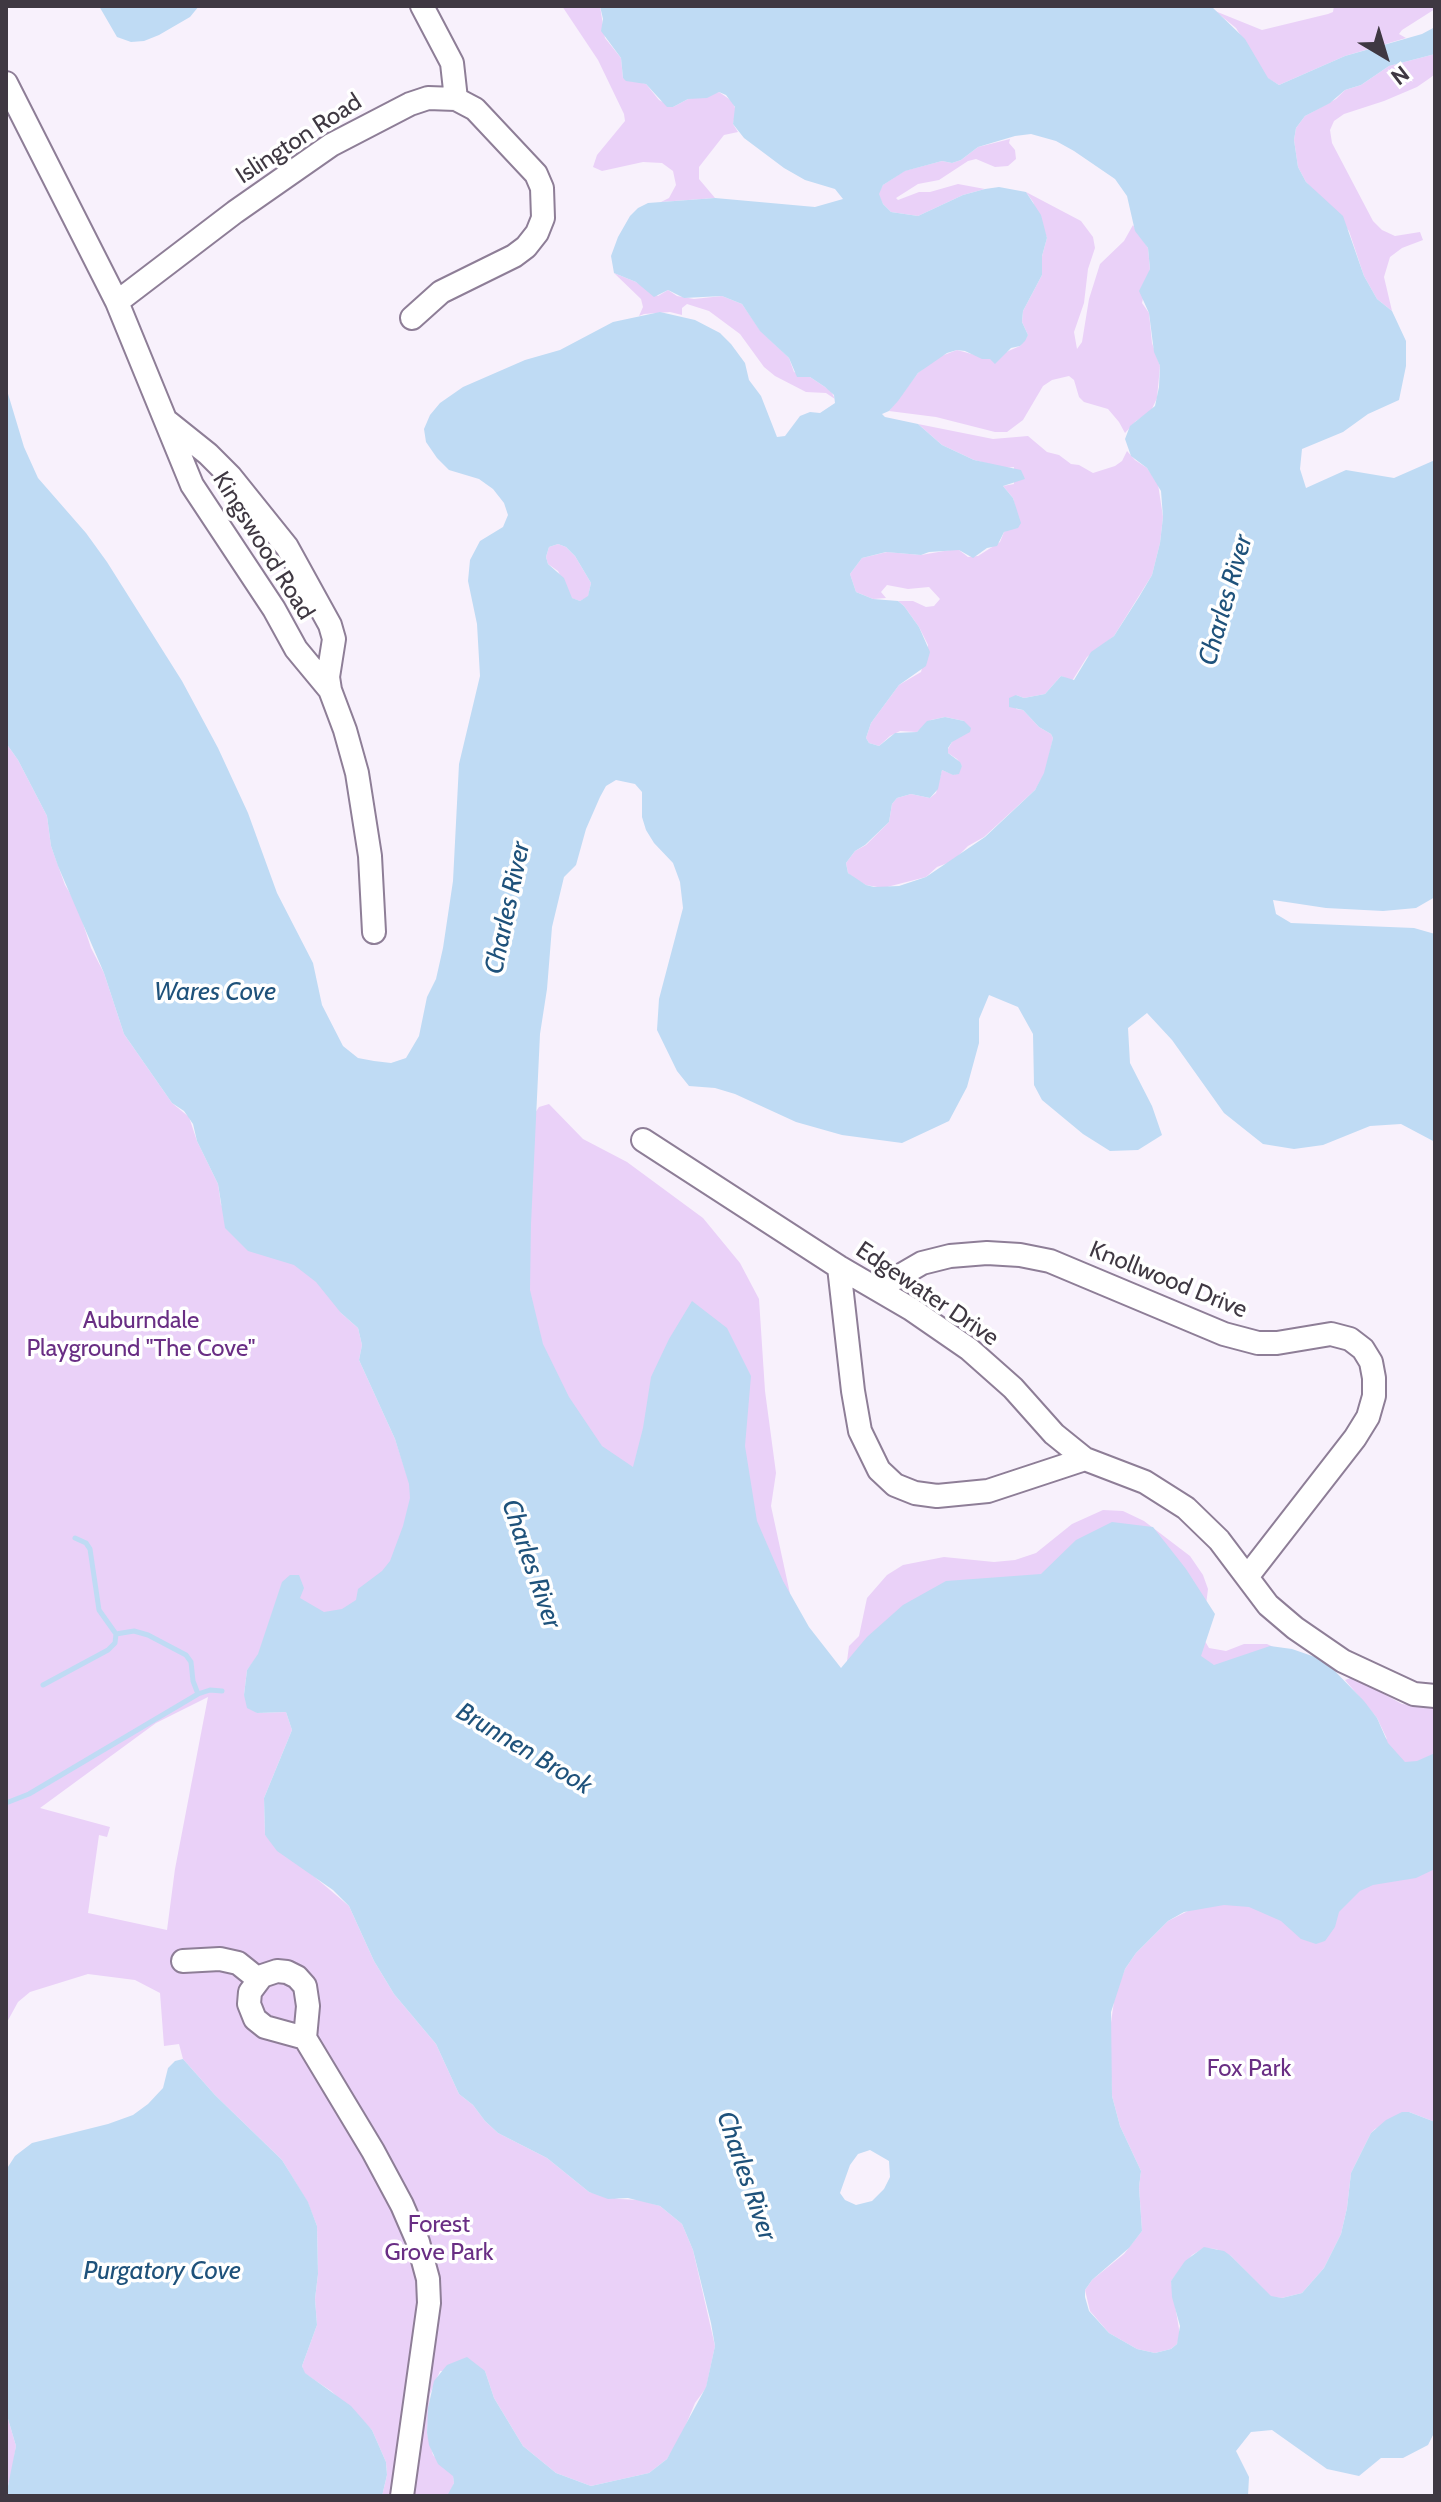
<!DOCTYPE html>
<html>
<head>
<meta charset="utf-8">
<style>
  body { margin:0 }
  #map { position:relative; width:1441px; height:2502px; overflow:hidden; background:#f8f1fc; font-family:Cabin,sans-serif }
  canvas { display:block }
  .frame { position:absolute; inset:0; border:8px solid #3f3842; pointer-events:none }
  .north { position:absolute; left:1345px; top:16px; width:80px; height:80px; -webkit-text-stroke:6px #fff; paint-order:stroke; rotate:142deg; font-size:22px; font-weight:700; line-height:32px; text-align:center; color:#3f3842 }
  .north::after { content:''; display:block; margin:auto; width:28px; height:36px; background:#3f3842; clip-path:polygon(50% 0,100% 100%,50% 72%,0 100%) }
</style>
</head>
<body>
<div id="map">
<canvas width="1441" height="2502"></canvas>
<div class="frame"></div>
<div class="north">N</div>
</div>
<script>
const ctx = document.querySelector('canvas').getContext('2d');
ctx.lineJoin = 'round';
function paint(path, color) { ctx.fillStyle = color; ctx.fill(path, 'evenodd'); }
const shape = rows => new Path2D(rows.map(r => 'M' + r).join(''));
function trace(path, color, width, dash) { ctx.strokeStyle = color; ctx.lineWidth = width; ctx.lineCap = dash ? 'butt' : 'round'; ctx.setLineDash(dash || []); ctx.stroke(path); }
function drawText(font, color, halo, rows, align = 'center') {
  ctx.font = font + ' Cabin,sans-serif'; ctx.lineWidth = 7; ctx.setLineDash([]); ctx.textBaseline = 'middle'; ctx.strokeStyle = halo; ctx.fillStyle = color; for (const [text, x, y, turn = 0] of rows) {
    ctx.save(); ctx.translate(x, y); ctx.rotate((+turn || 0) * Math.PI / 180); ctx.textAlign = isNaN(turn) ? turn : align; if (halo) ctx.strokeText(text, 0, 0); ctx.fillText(text, 0, 0); ctx.restore();
  }
}
paint(shape([
  [562,6,600,6,605,38,621,58,623,78,646,84,659,100,673,107,688,99,719,92,732,101,736,110,733,124,738,132,724,135,699,167,699,179,715,198,661,202,669,198,676,185,673,171,662,163,643,162,602,171,593,167,597,155,625,121,624,114,598,60],
  [1334,6,1435,6,1435,9,1402,30,1399,34,1406,38,1345,56,1279,85,1267,78,1236,28,1215,11,1262,30,1328,14,1333,12],
  [1435,54,1435,74,1430,78,1417,87,1384,101,1344,114,1334,121,1330,130,1332,143,1373,221,1382,230,1395,236,1420,232,1423,240,1402,248,1390,257,1384,277,1392,311,1377,299,1364,276,1349,231,1306,182,1298,167,1294,140,1296,128,1305,116,1336,99,1345,90,1361,85,1389,66],
  [1010,139,1009,143,1015,150,1016,159,1008,166,995,167,976,159,968,161,939,180,918,184,896,198,898,200,919,192,930,192,958,184,985,189,963,195,918,216,891,212,883,204,878,194,883,185,904,171,942,161,952,163,961,160,978,147],
  [1026,192,1081,221,1093,237,1095,248,1088,269,1084,303,1074,332,1077,349,1082,342,1089,299,1100,264,1124,241,1133,225,1148,248,1150,269,1142,303,1149,313,1152,343,1160,366,1157,398,1151,411,1136,421,1125,433,1119,422,1108,409,1084,402,1079,397,1074,380,1069,376,1052,380,1043,386,1023,420,1007,432,995,432,936,417,889,411,918,373,936,358,957,350,990,359,1020,346,1028,335,1022,322,1023,311,1042,275,1042,256,1047,238,1033,202],
  [614,273,636,282,658,296,668,290,677,296,694,299,722,296,742,304,760,330,789,358,794,372,810,377,831,391,835,399,826,393,806,392,775,376,764,367,740,334,709,311,687,304,682,308,682,315,670,312,644,314,639,316,643,307,641,299],
  [918,424,993,439,1028,436,1047,452,1059,455,1071,464,1079,465,1093,473,1115,466,1122,461,1127,451,1135,460,1147,468,1158,484,1163,517,1160,543,1152,575,1114,636,1087,657,1072,681,1061,676,1045,694,1024,698,1016,695,1016,709,1023,710,1039,727,1051,734,1053,738,1045,773,1035,790,984,837,968,846,953,861,937,867,926,877,883,888,866,885,855,879,848,873,846,863,855,851,866,845,889,822,892,804,897,798,911,794,930,798,936,793,942,770,954,775,962,766,957,759,948,753,948,749,964,721,945,717,931,720,917,732,900,731,890,736,879,746,869,743,866,738,871,723,899,685,921,672,928,645,919,627,904,606,898,601,913,601,926,607,934,606,940,599,929,587,908,589,887,585,881,592,886,598,873,599,856,592,850,574,862,558,887,552,921,555,950,550,959,550,968,557,978,556,1000,542,1004,532,1009,529,1015,506,1013,498,1003,486,1014,484,1014,467,1005,468,974,460,942,445],
  [558,544,566,547,575,556,591,583,588,597,580,601,571,598,558,571,548,564,546,557,549,547],
  [6,743,18,760,47,816,51,846,65,885,77,905,91,948,104,973,124,1034,172,1103,189,1117,197,1141,218,1184,221,1205,305,1242,341,1313,358,1328,362,1345,359,1360,395,1439,425,1530,367,1600,257,1657,247,1670,244,1695,257,1713,286,1712,292,1730,264,1798,265,1835,349,1906,374,1961,394,1994,436,2044,459,2094,473,2105,485,2121,498,2133,547,2158,589,2192,619,2199,640,2200,660,2206,682,2224,693,2250,715,2346,706,2388,695,2403,680,2439,667,2459,649,2473,591,2486,556,2473,523,2446,494,2398,485,2371,440,2371,430,2394,427,2433,433,2455,453,2475,454,2483,450,2493,447,2496,382,2496,387,2475,386,2462,372,2430,331,2391,304,2373,302,2366,317,2325,315,2299,318,2274,317,2226,308,2203,282,2160,215,2095,183,2059,179,2044,164,2046,160,1993,135,1980,88,1974,30,1992,18,2002,6,2024],
  [208,1697,175,1869,167,1930,88,1913,99,1835,107,1837,110,1827,40,1808,156,1723],
  [549,1104,583,1139,627,1162,703,1218,740,1263,759,1299,765,1391,776,1473,771,1506,792,1603,573,1436,521,1288,535,1113,539,1107],
  [1103,1510,1123,1511,1144,1521,1190,1556,1203,1575,1208,1589,1202,1636,1209,1648,1226,1651,1244,1644,1267,1644,1288,1654,1387,1739,1377,1718,1345,1680,1353,1677,1402,1704,1435,1708,1435,2122,1409,2112,1375,2129,1371,2133,1351,2173,1347,2208,1341,2234,1324,2268,1302,2293,1282,2298,1271,2297,1231,2256,1216,2249,1204,2248,1192,2255,1171,2281,1180,2335,1177,2344,1171,2349,1155,2353,1137,2349,1109,2333,1090,2311,1085,2290,1092,2280,1124,2254,1142,2231,1139,2187,1141,2171,1120,2126,1112,2096,1109,2037,1115,1994,1125,1969,1136,1953,1168,1921,1188,1911,847,1661,849,1646,859,1636,867,1598,887,1575,903,1565,944,1557,994,1562,1015,1560,1036,1553,1072,1524],
  [6,2412,16,2446,11,2477,6,2489]
]), '#ead1f8');
paint(shape([
  [99,6,199,6,190,17,159,35,144,41,131,42,117,37],
  [600,6,1211,6,1245,39,1268,78,1279,85,1345,56,1422,34,1435,27,1435,54,1389,66,1361,85,1345,90,1330,103,1305,116,1296,128,1294,140,1298,167,1306,182,1343,216,1364,276,1377,299,1392,311,1406,341,1406,366,1399,400,1368,414,1343,432,1302,449,1300,469,1306,488,1346,470,1394,478,1435,460,1435,897,1416,908,1383,911,1326,908,1273,900,1276,914,1291,923,1414,928,1435,934,1435,1142,1401,1124,1370,1126,1323,1145,1294,1149,1263,1144,1224,1113,1172,1040,1147,1013,1128,1028,1130,1063,1152,1106,1162,1135,1138,1150,1110,1151,1083,1134,1042,1100,1034,1085,1033,1034,1018,1007,989,995,979,1019,979,1043,967,1087,949,1121,902,1143,842,1135,796,1122,735,1094,715,1088,689,1086,677,1071,657,1030,659,999,683,908,680,882,673,863,654,843,646,830,642,817,642,792,635,784,616,780,606,786,600,797,586,829,576,865,564,877,552,927,547,989,540,1034,531,1224,530,1290,543,1344,569,1397,602,1446,633,1467,643,1428,651,1377,669,1339,692,1301,727,1328,751,1376,745,1446,757,1521,783,1581,809,1627,841,1668,867,1637,903,1605,946,1581,1041,1574,1076,1540,1112,1522,1153,1527,1186,1569,1215,1614,1201,1656,1214,1665,1270,1646,1292,1649,1315,1657,1326,1662,1364,1701,1377,1718,1388,1743,1405,1762,1417,1761,1435,1753,1435,1869,1416,1878,1373,1885,1360,1891,1339,1912,1335,1927,1325,1941,1316,1944,1301,1939,1281,1921,1249,1907,1224,1905,1184,1912,1168,1921,1136,1953,1125,1969,1111,2012,1112,2096,1120,2126,1141,2171,1139,2187,1142,2231,1129,2248,1092,2280,1085,2290,1085,2297,1089,2311,1109,2333,1137,2349,1155,2353,1171,2349,1177,2344,1180,2326,1172,2297,1171,2281,1185,2261,1204,2247,1224,2251,1231,2256,1271,2296,1282,2298,1302,2293,1324,2268,1341,2234,1347,2208,1351,2173,1371,2133,1386,2120,1402,2112,1409,2112,1435,2122,1435,2431,1428,2445,1403,2458,1381,2458,1359,2476,1327,2469,1272,2430,1251,2432,1236,2451,1249,2477,1248,2496,447,2496,454,2483,453,2476,438,2464,429,2445,427,2433,428,2408,434,2381,447,2365,467,2357,485,2371,494,2398,523,2446,556,2473,591,2486,649,2473,667,2459,706,2387,715,2346,711,2323,693,2250,682,2224,660,2206,628,2198,608,2199,589,2192,547,2158,498,2133,485,2121,473,2105,459,2094,436,2044,394,1994,374,1961,349,1906,333,1890,277,1851,265,1835,264,1798,292,1730,286,1712,257,1713,247,1708,244,1695,247,1670,258,1654,282,1582,290,1575,299,1575,304,1588,300,1598,324,1612,342,1609,356,1600,358,1589,382,1571,390,1561,403,1526,410,1498,409,1484,395,1439,359,1360,362,1345,358,1328,341,1313,316,1282,294,1265,248,1251,225,1228,218,1184,197,1141,193,1124,184,1111,172,1103,124,1034,104,973,58,866,51,846,47,816,18,760,6,743,6,387,24,447,38,478,86,533,107,562,182,681,218,748,248,813,277,893,313,963,322,1005,343,1046,358,1058,374,1061,391,1063,406,1058,419,1036,427,997,436,979,443,948,453,881,459,764,480,676,477,624,468,581,470,560,480,541,503,527,508,515,504,503,493,489,479,479,449,470,437,458,426,442,424,429,430,415,440,403,463,387,525,360,560,350,613,322,660,312,695,320,720,333,731,344,745,363,749,380,761,396,777,437,785,436,800,416,810,412,820,413,835,403,834,395,825,387,810,377,797,377,789,358,760,331,742,304,722,296,684,298,668,290,654,297,636,282,614,273,611,256,618,237,630,216,638,208,648,203,715,198,815,207,843,199,835,189,805,180,784,168,744,138,733,124,735,107,726,95,719,92,707,98,688,99,673,107,667,107,646,84,626,81,623,78,621,58,601,31,603,19],
  [1031,134,1056,141,1074,151,1115,179,1127,196,1135,231,1148,248,1150,269,1139,291,1149,313,1154,352,1160,366,1159,387,1155,406,1130,426,1125,439,1131,456,1147,468,1161,491,1163,517,1160,543,1152,575,1139,597,1114,636,1091,652,1074,680,1061,676,1045,694,1024,698,1016,695,1009,698,1009,707,1023,710,1039,727,1051,734,1053,738,1044,773,1035,790,985,837,926,877,899,886,874,887,866,885,848,873,846,863,855,851,865,845,889,822,892,804,897,798,911,794,930,798,938,789,942,770,953,775,959,774,962,766,960,762,948,753,948,748,952,742,970,732,971,728,964,721,945,717,927,721,917,732,895,733,879,746,869,743,866,738,871,723,899,685,926,666,930,652,919,627,904,606,898,601,873,599,856,592,850,574,862,558,886,552,921,555,929,552,959,550,973,558,987,548,997,546,1004,532,1018,528,1021,523,1013,498,1003,486,1025,479,1021,470,974,460,942,445,918,424,885,417,882,414,889,411,898,401,918,373,947,353,957,350,965,351,982,359,990,359,995,364,1011,348,1020,346,1025,341,1028,335,1022,322,1023,311,1042,275,1042,256,1047,238,1041,215,1026,192,999,187,985,189,963,195,918,216,891,212,883,204,879,194,883,185,905,171,942,161,952,163,961,160,978,147,1015,136],
  [558,544,566,547,575,556,591,583,588,596,580,601,572,598,564,578,548,564,546,557,549,547],
  [870,2150,889,2161,890,2177,884,2189,872,2201,856,2205,845,2200,840,2193,850,2165,858,2154],
  [183,2059,215,2095,282,2160,308,2202,317,2226,318,2274,315,2299,317,2325,302,2366,305,2373,351,2406,372,2430,386,2462,387,2475,382,2496,6,2496,16,2446,6,2412,6,2170,15,2156,32,2143,108,2124,133,2115,148,2104,163,2088,168,2068,175,2061]
]), '#bfdbf4');
trace(shape([
  [75,1538,86,1543,90,1549,99,1610,116,1634,134,1631,148,1635,186,1655,191,1662,193,1681,198,1694],
  [43,1685,108,1650,115,1643,116,1634],
  [6,1803,29,1794,198,1694,210,1690,222,1691]
]), '#bfdbf4', 5);
const minor = shape([
  [422,6,452,63,456,99],
  [6,83,117,302,192,485,274,609,296,649,330,690,345,730,357,773,370,856,374,932],
  [117,302,235,212,331,145,410,104,428,98,456,99,475,109,536,174,542,188,543,218,537,233,526,247,514,256,441,292,412,318],
  [168,422,208,454,230,476,287,547,330,625,334,639,328,677,330,690],
  [643,1140,839,1267,911,1309,969,1349,1013,1388,1054,1434,1085,1459,1145,1482,1186,1508,1219,1540,1268,1605,1295,1628,1343,1661,1414,1694,1435,1696],
  [839,1267,853,1391,860,1431,879,1470,895,1485,915,1493,937,1496,988,1491,1085,1459],
  [879,1288,922,1263,950,1256,987,1253,1020,1255,1050,1261,1224,1334,1258,1343,1277,1343,1331,1334,1350,1339,1363,1349,1371,1362,1374,1378,1374,1396,1368,1417,1355,1438,1247,1577],
  [183,1961,220,1959,238,1963,258,1979],
  [305,2038,265,2027,255,2019,249,2004,250,1992,262,1976,277,1971,287,1972,297,1977,305,1986,308,2006,305,2038,373,2151,402,2205,418,2242,428,2279,429,2303,402,2496]
]);
trace(minor, '#8e7e97', 26);
trace(minor, '#fff', 22);
drawText('24px', '#3f3842', '#fff', [
  ["Islington Road",299,139,-33],
  ["Kingswood Road",263,546,58],
  ["Knollwood Drive",1168,1280,22],
  ["Edgewater Drive",927,1294,34]
]);
drawText('24px', '#692e84', '#fff', [
  ["Auburndale",141,1321],
  ["Playground \"The Cove\"",141,1349],
  ["Fox Park",1249,2069],
  ["Forest",439,2225],
  ["Grove Park",439,2253]
]);
drawText('italic 26px', '#1f527b', '#fff', [
  ["Charles River",1226,600,-74],
  ["Charles River",508,908,-78],
  ["Wares Cove",215,992],
  ["Charles River",531,1564,71],
  ["Brunnen Brook",524,1749,31],
  ["Charles River",746,2176,71],
  ["Purgatory Cove",162,2271]
]);
</script>
</body>
</html>
